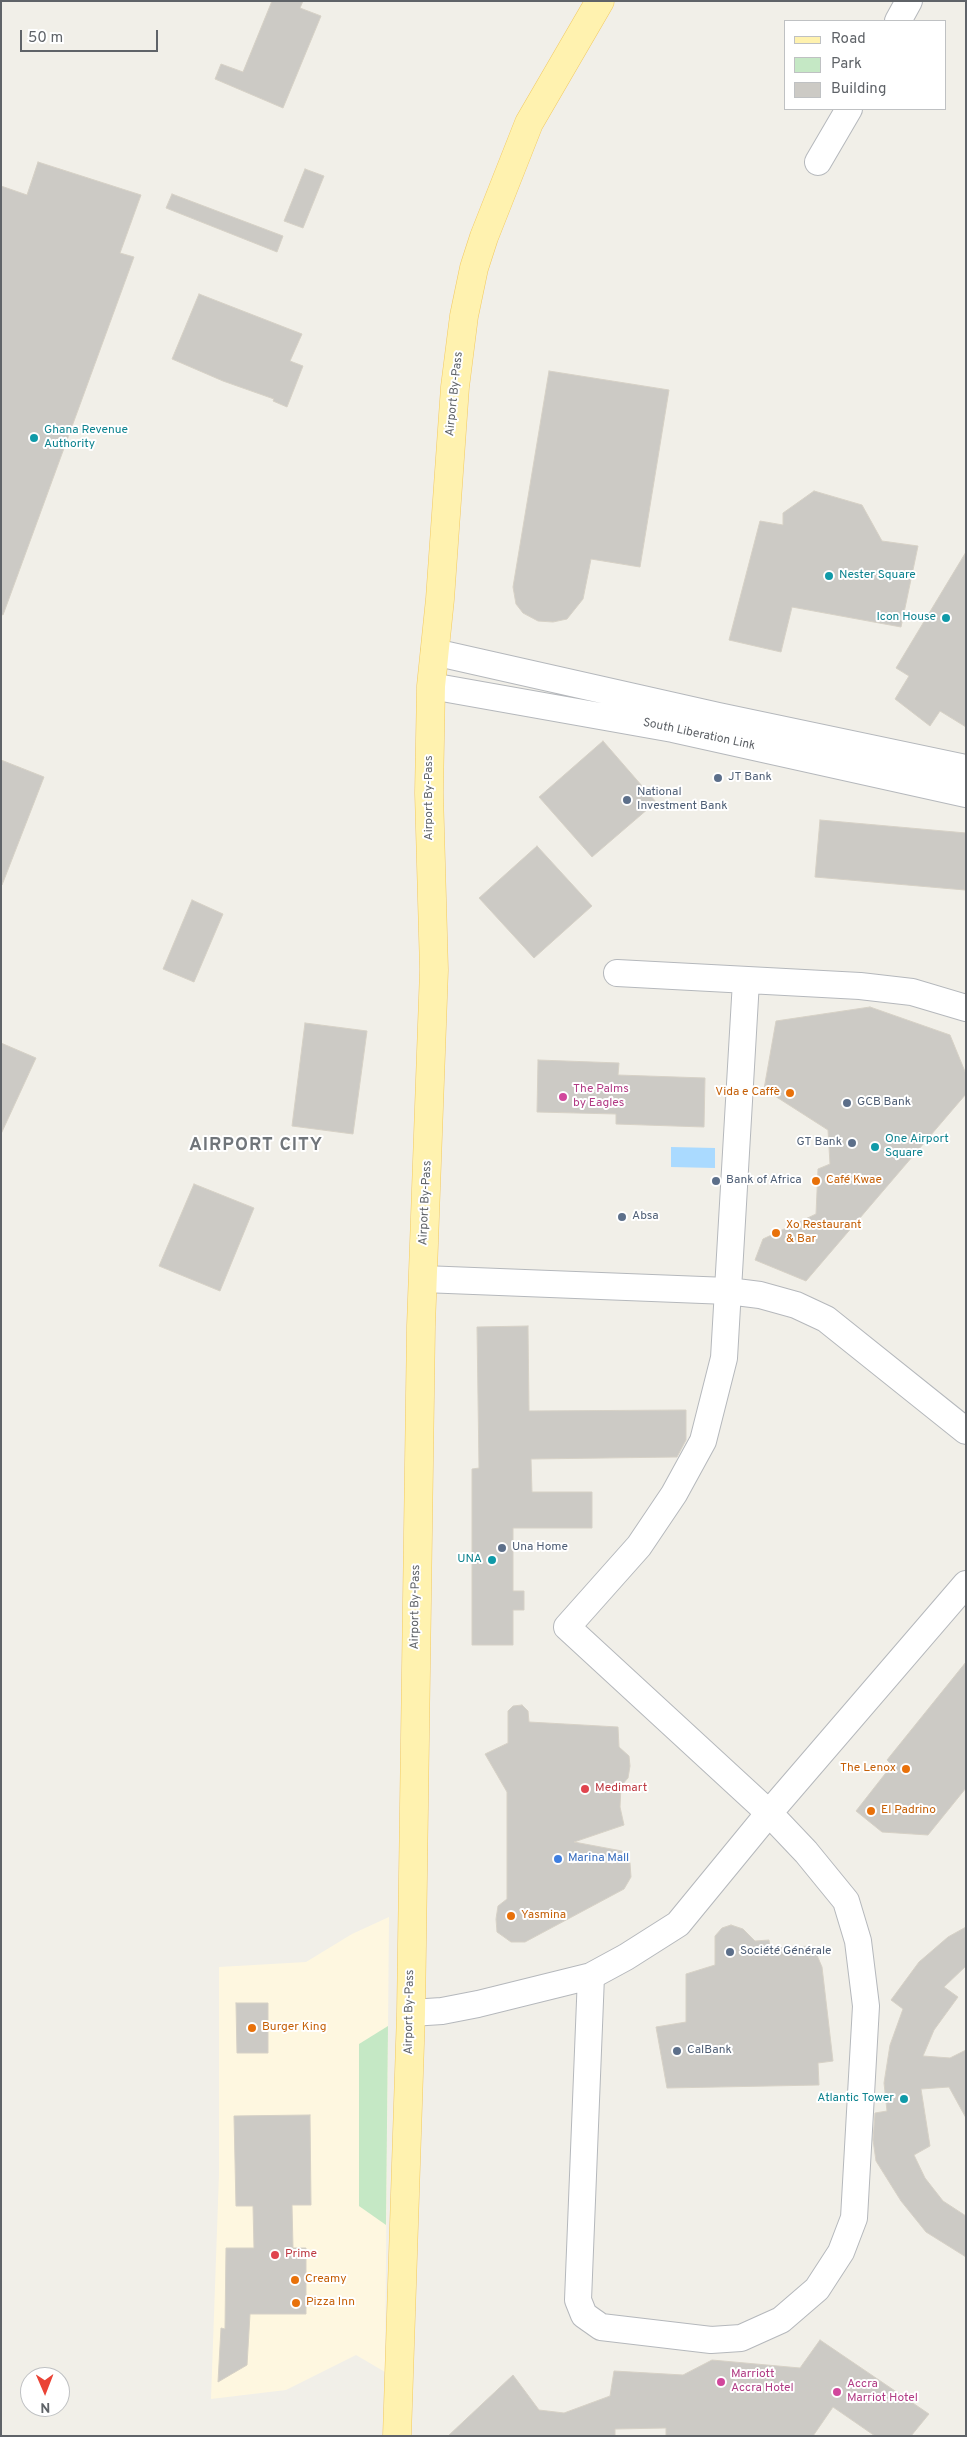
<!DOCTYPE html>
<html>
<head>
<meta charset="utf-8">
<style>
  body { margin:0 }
  #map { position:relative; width:967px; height:2437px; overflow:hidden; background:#f1efe8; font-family:Overpass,sans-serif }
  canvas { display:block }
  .frame { position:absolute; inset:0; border:2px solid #5f6368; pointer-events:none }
  .legend { position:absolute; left:784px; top:20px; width:162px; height:90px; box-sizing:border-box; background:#fff; border:1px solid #bfc1c3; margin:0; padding:6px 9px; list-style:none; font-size:15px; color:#5f6368 }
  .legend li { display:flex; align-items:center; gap:10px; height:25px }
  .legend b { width:25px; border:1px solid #bfc1c3 }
  .north { position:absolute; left:20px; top:2367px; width:50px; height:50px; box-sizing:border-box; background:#fff; border:1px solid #bfc1c3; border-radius:50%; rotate:179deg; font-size:14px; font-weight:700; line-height:20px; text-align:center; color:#5f6368 }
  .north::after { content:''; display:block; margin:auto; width:18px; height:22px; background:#ea4335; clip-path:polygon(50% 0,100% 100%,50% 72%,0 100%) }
  .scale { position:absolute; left:20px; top:30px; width:138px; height:22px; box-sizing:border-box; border:2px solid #5f6368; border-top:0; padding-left:6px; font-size:15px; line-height:18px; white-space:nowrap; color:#5f6368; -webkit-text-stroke:4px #fff; paint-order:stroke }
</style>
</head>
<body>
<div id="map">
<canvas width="967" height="2437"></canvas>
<div class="frame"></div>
<ul class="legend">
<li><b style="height:6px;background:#fff2af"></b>Road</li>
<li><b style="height:14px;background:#c5e8c5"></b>Park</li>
<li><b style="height:14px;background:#cccac5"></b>Building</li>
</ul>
<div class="north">N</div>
<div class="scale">50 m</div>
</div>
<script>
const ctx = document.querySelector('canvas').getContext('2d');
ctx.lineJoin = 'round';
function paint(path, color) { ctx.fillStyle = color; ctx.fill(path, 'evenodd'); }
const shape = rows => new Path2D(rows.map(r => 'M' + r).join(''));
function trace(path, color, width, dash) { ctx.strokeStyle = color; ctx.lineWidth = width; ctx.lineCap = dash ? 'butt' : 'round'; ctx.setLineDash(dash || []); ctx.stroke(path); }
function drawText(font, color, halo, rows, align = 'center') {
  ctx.font = font + ' Overpass,sans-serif'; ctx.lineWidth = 4; ctx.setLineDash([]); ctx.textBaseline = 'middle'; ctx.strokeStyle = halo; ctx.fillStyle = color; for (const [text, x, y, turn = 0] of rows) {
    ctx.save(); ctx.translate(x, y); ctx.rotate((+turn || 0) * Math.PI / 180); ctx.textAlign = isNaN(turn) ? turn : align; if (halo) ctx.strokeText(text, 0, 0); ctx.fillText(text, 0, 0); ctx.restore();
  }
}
paint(shape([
  [389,1917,385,2372,356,2355,286,2390,211,2399,219,2174,219,1967,306,1962,352,1934]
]), '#fef7e0');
paint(shape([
  [388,2026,386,2225,359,2206,359,2044]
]), '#c5e8c5');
paint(shape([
  [671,1147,715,1148,715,1168,671,1167]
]), '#aadaff');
const building = shape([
  [272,1,303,1,300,8,321,16,283,108,215,79,221,64,243,72,272,1],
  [38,162,141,195,120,253,134,257,3,615,1,614,1,186,27,195,38,162],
  [305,169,324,176,303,228,284,221,305,169],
  [172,194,283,236,277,252,166,208,172,194],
  [199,294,302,334,290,361,303,366,287,407,273,401,274,399,223,381,172,359,199,294],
  [549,371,669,390,640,567,591,559,583,599,567,619,553,622,538,621,523,613,516,604,513,587,549,371],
  [814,491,862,505,882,541,918,546,901,627,792,607,781,652,729,640,760,521,783,525,783,513,814,491],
  [966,552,966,727,940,711,930,726,895,699,909,676,896,668,966,552],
  [603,741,656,802,592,857,539,797,603,741],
  [1,760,44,777,2,885,1,885,1,760],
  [820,820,966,833,965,890,815,877,820,820],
  [537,846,592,906,534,958,479,898,537,846],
  [192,900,223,914,194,982,163,969,192,900],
  [870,1007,950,1035,966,1074,966,1094,806,1281,755,1260,763,1239,816,1214,818,1169,830,1164,828,1130,764,1089,776,1021,870,1007],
  [305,1023,367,1031,353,1134,292,1126,305,1023],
  [1,1043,36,1058,1,1134,1,1043],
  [538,1060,619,1063,618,1075,705,1078,704,1127,616,1124,616,1114,537,1112,538,1060],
  [194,1184,254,1208,220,1291,159,1266,194,1184],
  [528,1326,529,1411,686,1410,686,1440,677,1457,531,1459,532,1492,592,1492,592,1528,513,1528,513,1591,524,1591,524,1610,513,1610,513,1645,472,1645,472,1469,479,1468,477,1327,528,1326],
  [966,1662,966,1788,928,1835,882,1832,856,1811,892,1765,887,1760,966,1662],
  [522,1705,528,1711,529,1722,618,1727,619,1747,629,1756,630,1766,628,1778,621,1786,620,1807,624,1825,574,1842,622,1851,630,1863,631,1877,624,1889,525,1942,511,1942,497,1932,496,1919,498,1906,507,1899,507,1792,485,1754,508,1743,508,1711,513,1706,522,1705],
  [731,1925,743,1929,755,1941,769,1940,770,1948,813,1946,822,1967,833,2061,818,2063,819,2085,667,2088,656,2027,686,2022,686,1974,715,1965,715,1936,722,1928,731,1925],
  [966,1927,966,1966,944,1987,958,1997,934,2030,923,2056,950,2058,966,2050,966,2118,949,2087,921,2089,930,2146,914,2155,925,2178,943,2201,966,2216,966,2257,926,2232,901,2201,876,2161,873,2140,875,2113,887,2111,884,2083,890,2045,903,2009,891,2000,919,1962,948,1937,966,1927],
  [236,2003,268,2003,268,2053,237,2053,236,2003],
  [310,2115,311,2205,292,2205,293,2248,306,2248,306,2314,250,2314,247,2365,218,2382,221,2328,225,2329,226,2248,254,2248,253,2206,236,2206,234,2116,310,2115],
  [820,2340,929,2414,911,2436,875,2436,833,2407,813,2436,666,2436,666,2428,615,2429,615,2436,448,2436,513,2375,539,2410,564,2413,610,2396,614,2371,683,2375,712,2360,800,2368,820,2340]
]);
paint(building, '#cccac5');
trace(building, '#d6d1c6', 1);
const minor = shape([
  [898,21,909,1],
  [818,162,849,109],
  [434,652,718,716,966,768],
  [431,686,673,729,966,794],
  [617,973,860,986,912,992,966,1008],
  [423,1279,728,1291,760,1295,796,1305,826,1319,966,1431],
  [591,1976,578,2300,584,2315,601,2327,711,2340,741,2338,781,2320,817,2289,841,2252,854,2218,866,2006,858,1941,846,1901,806,1852,769,1813,567,1627,639,1546,674,1494,703,1441,724,1358,746,981],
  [411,2013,442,2011,478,2004,591,1976,626,1957,678,1924,769,1813,966,1584]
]);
const major = shape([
  [397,2436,411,2013,421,1326,434,970,429,793,431,686,440,599,455,387,464,316,474,268,484,237,529,123,600,1]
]);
trace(minor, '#b5b8bc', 28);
trace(major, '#f2c960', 29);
trace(minor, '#fff', 26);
trace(major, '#fff2af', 28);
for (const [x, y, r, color] of [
  [34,438,5,"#0f9aa8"],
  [829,576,5,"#0f9aa8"],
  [946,618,5,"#0f9aa8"],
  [718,778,5,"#5c6f8a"],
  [627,800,5,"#5c6f8a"],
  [790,1093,5,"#e8710a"],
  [563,1097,5,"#d1479c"],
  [847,1103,5,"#5c6f8a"],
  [852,1143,5,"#5c6f8a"],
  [875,1147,5,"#0f9aa8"],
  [716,1181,5,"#5c6f8a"],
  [816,1181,5,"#e8710a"],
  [622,1217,5,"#5c6f8a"],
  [776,1233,5,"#e8710a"],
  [502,1548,5,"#5c6f8a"],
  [492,1560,5,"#0f9aa8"],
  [906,1769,5,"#e8710a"],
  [585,1789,5,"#e0444e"],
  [871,1811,5,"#e8710a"],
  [558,1859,5,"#3f7fe0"],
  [511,1916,5,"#e8710a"],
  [730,1952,5,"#5c6f8a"],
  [252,2028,5,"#e8710a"],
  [677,2051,5,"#5c6f8a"],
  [904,2099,5,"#0f9aa8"],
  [275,2255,5,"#e0444e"],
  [295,2280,5,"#e8710a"],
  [296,2303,5,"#e8710a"],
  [721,2382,5,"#d1479c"],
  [837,2392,5,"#d1479c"]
]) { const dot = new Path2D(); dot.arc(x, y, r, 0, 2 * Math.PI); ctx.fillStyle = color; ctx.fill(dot); trace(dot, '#fff', 2); }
drawText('12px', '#5f6368', '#fff', [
  ["Airport By-Pass",455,394,-84],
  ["South Liberation Link",699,735,12],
  ["Airport By-Pass",430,798,-90],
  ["Airport By-Pass",426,1203,-87],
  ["Airport By-Pass",416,1607,-89],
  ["Airport By-Pass",410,2012,-89]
]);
drawText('12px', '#0d838f', '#fff', [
  ["Ghana Revenue",44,431],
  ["Authority",44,445],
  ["Nester Square",839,576],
  ["Icon House",936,618,"right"],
  ["One Airport",885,1140],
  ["Square",885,1154],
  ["UNA",482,1560,"right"],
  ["Atlantic Tower",894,2099,"right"]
], 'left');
drawText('12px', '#4e5e75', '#fff', [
  ["JT Bank",728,778],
  ["National",637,793],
  ["Investment Bank",637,807],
  ["GCB Bank",857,1103],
  ["GT Bank",842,1143,"right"],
  ["Bank of Africa",726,1181],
  ["Absa",632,1217],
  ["Una Home",512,1548],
  ["Société Générale",740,1952],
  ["CalBank",687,2051]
], 'left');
drawText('12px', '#b23c85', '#fff', [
  ["The Palms",573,1090],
  ["by Eagles",573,1104],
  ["Marriott",731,2375],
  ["Accra Hotel",731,2389],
  ["Accra",847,2385],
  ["Marriot Hotel",847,2399]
], 'left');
drawText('12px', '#c56008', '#fff', [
  ["Vida e Caffè",780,1093,"right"],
  ["Café Kwae",826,1181],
  ["Xo Restaurant",786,1226],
  ["& Bar",786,1240],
  ["The Lenox",896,1769,"right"],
  ["El Padrino",881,1811],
  ["Yasmina",521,1916],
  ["Burger King",262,2028],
  ["Creamy",305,2280],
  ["Pizza Inn",306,2303]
], 'left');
drawText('12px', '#be3a42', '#fff', [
  ["Medimart",595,1789],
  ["Prime",285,2255]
], 'left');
drawText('12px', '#366cbe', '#fff', [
  ["Marina Mall",568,1859]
], 'left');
ctx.letterSpacing = '1px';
drawText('bold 18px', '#70757a', '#fff', [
  ["AIRPORT CITY",256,1146]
]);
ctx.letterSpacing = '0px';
</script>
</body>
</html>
